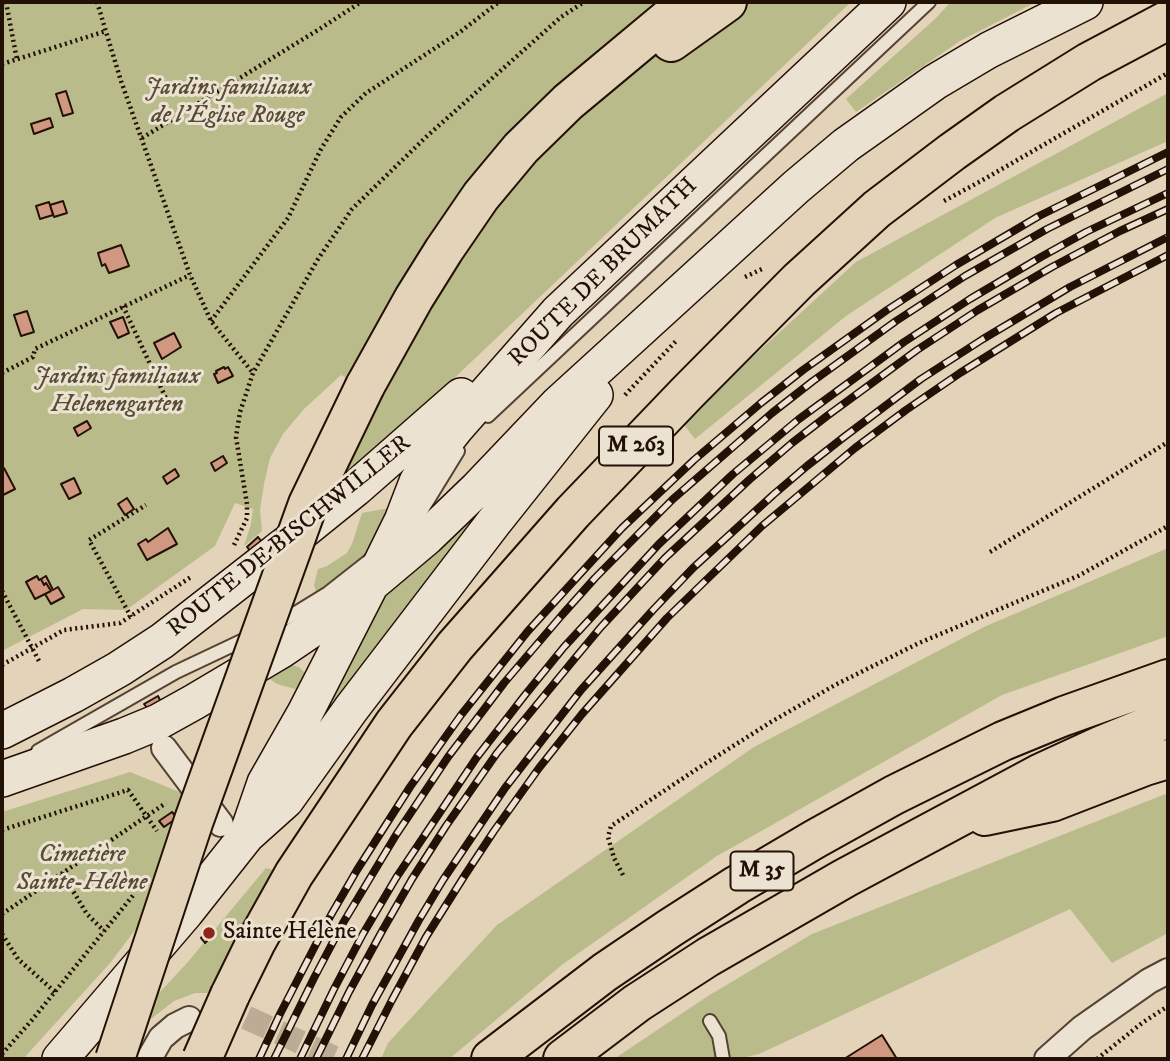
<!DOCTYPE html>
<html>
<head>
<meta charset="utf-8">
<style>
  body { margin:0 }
  #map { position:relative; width:1170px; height:1061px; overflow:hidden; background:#e2d3b9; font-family:"IM FELL DW Pica",serif }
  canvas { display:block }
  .frame { position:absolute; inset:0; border:4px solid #241106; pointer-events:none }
</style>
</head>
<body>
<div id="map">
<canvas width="1170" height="1061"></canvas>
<div class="frame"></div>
</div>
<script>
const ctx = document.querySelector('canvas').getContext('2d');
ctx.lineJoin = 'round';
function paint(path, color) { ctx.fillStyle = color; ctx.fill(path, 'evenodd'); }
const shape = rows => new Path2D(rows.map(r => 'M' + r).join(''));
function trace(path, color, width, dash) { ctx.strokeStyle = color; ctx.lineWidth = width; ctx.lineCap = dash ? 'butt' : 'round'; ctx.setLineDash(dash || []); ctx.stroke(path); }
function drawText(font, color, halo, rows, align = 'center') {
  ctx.font = font + ' "IM FELL DW Pica",serif'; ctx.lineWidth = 6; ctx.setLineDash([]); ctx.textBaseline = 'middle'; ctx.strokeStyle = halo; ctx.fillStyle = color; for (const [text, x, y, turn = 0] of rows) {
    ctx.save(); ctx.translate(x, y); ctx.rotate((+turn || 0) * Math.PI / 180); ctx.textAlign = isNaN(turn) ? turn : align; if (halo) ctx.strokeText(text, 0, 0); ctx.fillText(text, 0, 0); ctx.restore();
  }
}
paint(shape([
  [2,2,851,2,353,474,343,463,378,393,341,375,304,409,283,434,270,458,264,484,260,510,262,531,244,546,251,524,253,509,235,503,215,546,126,610,83,609,2,651],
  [951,2,1036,2,960,41,856,112,846,99,935,19],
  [1168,93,1168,141,995,218,846,316,695,439,682,422,856,262],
  [514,475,344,702,331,699,382,596,443,546],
  [395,507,370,553,317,594,314,585,318,569,327,566,347,553,352,544,362,513],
  [1168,548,1168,636,1002,695,717,856,563,964,449,1059,381,1059,388,1043,497,925,754,747,984,627],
  [292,665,299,667,304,672,308,679,306,692,277,684,267,677,286,666],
  [130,772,182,793,209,831,111,962,23,1059,2,1059,2,812],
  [1168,793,1168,933,1112,963,1070,909,759,1054,747,1057,746,1059,614,1059,708,996,812,934],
  [266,868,278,871,210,993,195,993,174,1001,151,1019,147,1006,187,963]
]), '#b9bb8b');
const building = shape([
  [66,91,73,113,63,116,56,94,66,91],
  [50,118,53,127,34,134,31,124,50,118],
  [63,201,67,213,54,217,50,205,63,201],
  [49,202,53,215,40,219,36,206,49,202],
  [121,245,129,266,109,273,105,264,102,266,98,253,121,245],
  [27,311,34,332,21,336,14,315,27,311],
  [123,317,129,333,118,338,110,322,123,317],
  [174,333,181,347,162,359,154,343,174,333],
  [224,367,225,369,228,367,233,376,218,383,214,374,217,373,216,371,224,367],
  [87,421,91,428,78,436,74,428,87,421],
  [223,456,227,463,215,471,211,463,223,456],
  [4,468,15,489,3,495,2,469,4,468],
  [175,469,179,476,167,484,163,477,175,469],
  [74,478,81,493,69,499,61,484,74,478],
  [127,498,134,509,125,515,118,504,127,498],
  [168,528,177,544,147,560,138,544,146,539,148,542,168,528],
  [258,537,262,542,251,552,247,547,258,537],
  [37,576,39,580,41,579,44,585,46,583,51,591,35,599,26,582,37,576],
  [46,576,53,590,58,587,64,597,51,604,45,594,51,591,46,583,44,585,41,579,46,576],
  [158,696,161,702,148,709,144,704,158,696],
  [172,812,177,818,164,827,159,821,172,812],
  [211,927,215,932,205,943,201,938,211,927],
  [882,1035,897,1059,844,1059,882,1035]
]);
paint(building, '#d09880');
trace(building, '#241106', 2);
trace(shape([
  [211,1013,224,1012,243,1016,337,1059]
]), '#bcac95', 24, [24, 12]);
const service = shape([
  [488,416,929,2],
  [420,513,458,451],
  [272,626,289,617,328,593,370,560],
  [38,751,176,672,250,637],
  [710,1021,719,1036,723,1059]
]);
const minor = shape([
  [164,748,221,824],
  [149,1059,161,1038,175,1026,189,1019],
  [1047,1059,1082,1028,1149,981,1168,971]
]);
const secondary = shape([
  [2,731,73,695,119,669,162,641,298,535,355,489,461,396],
  [2,779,124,736,158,722,194,702,280,651,339,611,427,537,477,489,557,405,796,187,846,145,935,82,989,50,1085,2],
  [247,835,265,783,305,713,371,584,402,521,417,482,430,461,456,428,558,312,888,2],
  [60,1059,186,912,247,835,286,800,351,709,494,522,595,395]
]);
const trunk = shape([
  [671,42,727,2],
  [365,386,414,298,444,250,481,196,521,148,568,102,688,2],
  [985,816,1052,802,1145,766,1168,759],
  [230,995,256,942,294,874,394,724,455,646,573,512,687,393,799,280,877,209,952,152,1007,113,1089,62,1168,20],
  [491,1059,605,972,670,928,737,885,815,839,894,795,1003,741,1064,716,1168,679],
  [563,1059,637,1003,708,957,845,878,1041,773,1102,745,1168,718]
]);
trace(service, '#544233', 16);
trace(minor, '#544233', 28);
trace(secondary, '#241106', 38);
trace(trunk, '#241106', 42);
trace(shape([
  [6,2,17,60],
  [97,2,121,81,190,275,211,321,253,373],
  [2,64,106,31],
  [142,138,318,30,361,2],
  [944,201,981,181,1168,73],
  [745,277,762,269],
  [123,306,170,407],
  [211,321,288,218,321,149,341,117,366,93,460,32,499,2],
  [2,373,33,357,35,349,190,275],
  [625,395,677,340],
  [234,545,247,518,247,504,236,437,240,412,253,373,318,259,352,209,426,137,561,17,584,2],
  [990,552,1168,442],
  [2,591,39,661],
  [131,617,89,540,146,505],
  [2,665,64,630,120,623,191,577],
  [2,830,128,790,157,831],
  [62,873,87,914,104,931],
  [623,875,614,858,608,837,611,826,700,767,771,722,835,685,919,643,1078,576,1168,526],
  [2,914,166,803],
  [2,934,18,959,55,992],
  [2,1054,32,1020,135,893],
  [1097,1059,1142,1023,1168,1006]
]), '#241106', 4.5, [2, 3.5]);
trace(service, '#ece2d2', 12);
trace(minor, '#ece2d2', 24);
trace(secondary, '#ece2d2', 35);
trace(trunk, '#e2d3b9', 38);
const rail = shape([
  [259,1059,280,1014,331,915,357,870,410,787,461,715,528,631,622,528,694,460,761,403,803,370,887,310,956,265,1039,216,1168,152],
  [274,1059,314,978,343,923,396,835,448,757,504,683,562,615,595,578,673,499,772,413,813,381,896,321,965,276,1047,229,1168,169],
  [300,1059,334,989,363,934,396,878,477,757,525,695,564,647,659,544,733,474,799,419,904,342,970,299,1041,257,1086,232,1168,193],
  [316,1059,349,992,381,933,412,879,446,826,497,753,576,657,601,627,665,558,749,480,792,443,827,416,917,350,978,310,1052,267,1120,231,1168,209],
  [346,1059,372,1005,419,920,443,880,505,788,581,690,653,610,693,568,773,495,807,466,844,437,921,379,983,339,1070,287,1168,237],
  [362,1059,392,1000,426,937,465,875,494,831,539,768,582,714,667,618,762,526,855,448,906,410,960,373,1056,313,1168,255]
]);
trace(rail, '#241106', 8);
trace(rail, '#ece2d2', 5, [16]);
const trunkBridge = shape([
  [115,1059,194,820,308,504,365,386],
  [202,1059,230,995]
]);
trace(trunkBridge, '#241106', 42, []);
trace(trunkBridge, '#e2d3b9', 38);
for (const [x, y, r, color] of [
  [209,933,7,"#8f2418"]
]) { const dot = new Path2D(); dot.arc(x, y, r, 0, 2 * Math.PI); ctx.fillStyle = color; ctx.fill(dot); trace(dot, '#ece2d2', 2.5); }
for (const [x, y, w] of [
  [636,446,74],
  [762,871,63]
]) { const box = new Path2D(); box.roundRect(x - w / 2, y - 19.5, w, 39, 5); ctx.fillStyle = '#ece2d2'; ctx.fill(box); trace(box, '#241106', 2); }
drawText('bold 23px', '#241106', null, [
  ["M 263",636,446],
  ["M 35",762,871]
]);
drawText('italic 24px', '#584c35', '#ece2d2', [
  ["Jardins familiaux",228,89],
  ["de l'Église Rouge",228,117],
  ["Jardins familiaux",117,378],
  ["Helenengarten",117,406],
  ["Cimetière",82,856],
  ["Sainte-Hélène",82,884]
]);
drawText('24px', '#241106', '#ece2d2', [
  ["ROUTE DE BRUMATH",604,273,-45],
  ["ROUTE DE BISCHWILLER",290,537,-39]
]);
drawText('24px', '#241106', '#ece2d2', [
  ["Sainte Hélène",223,933]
], 'left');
</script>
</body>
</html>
